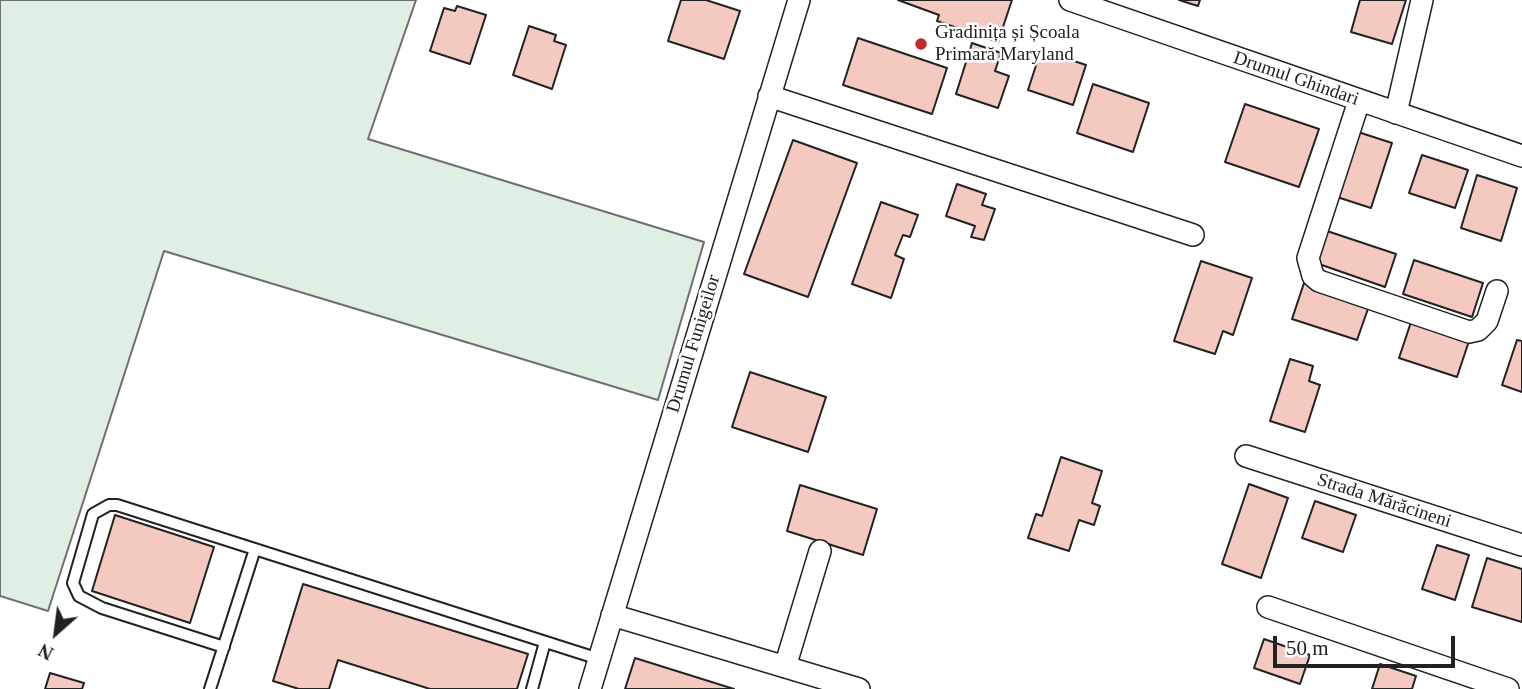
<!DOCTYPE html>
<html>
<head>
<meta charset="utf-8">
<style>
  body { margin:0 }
  #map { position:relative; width:1522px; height:689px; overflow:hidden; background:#fff; font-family:Georgia,serif }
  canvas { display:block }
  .north { position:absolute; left:21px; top:598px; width:70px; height:70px; -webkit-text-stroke:5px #fff; paint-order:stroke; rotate:208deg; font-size:19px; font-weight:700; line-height:28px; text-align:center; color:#222 }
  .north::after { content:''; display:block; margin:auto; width:24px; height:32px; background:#222; clip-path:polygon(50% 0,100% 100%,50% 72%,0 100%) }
  .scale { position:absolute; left:1273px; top:636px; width:182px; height:32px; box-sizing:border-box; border:4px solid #222; border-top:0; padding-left:9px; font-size:21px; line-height:24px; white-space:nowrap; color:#222; -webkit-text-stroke:5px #fff; paint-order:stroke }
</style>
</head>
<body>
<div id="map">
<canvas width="1522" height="689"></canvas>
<div class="north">N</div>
<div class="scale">50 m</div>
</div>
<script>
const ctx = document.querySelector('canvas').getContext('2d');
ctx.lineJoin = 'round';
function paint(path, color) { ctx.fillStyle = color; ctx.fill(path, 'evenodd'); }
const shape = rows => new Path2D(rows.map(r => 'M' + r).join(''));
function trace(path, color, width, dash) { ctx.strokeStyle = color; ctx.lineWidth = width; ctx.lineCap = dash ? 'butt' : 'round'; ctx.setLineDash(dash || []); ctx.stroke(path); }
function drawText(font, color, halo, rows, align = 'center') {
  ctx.font = font + ' Georgia,serif'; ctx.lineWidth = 5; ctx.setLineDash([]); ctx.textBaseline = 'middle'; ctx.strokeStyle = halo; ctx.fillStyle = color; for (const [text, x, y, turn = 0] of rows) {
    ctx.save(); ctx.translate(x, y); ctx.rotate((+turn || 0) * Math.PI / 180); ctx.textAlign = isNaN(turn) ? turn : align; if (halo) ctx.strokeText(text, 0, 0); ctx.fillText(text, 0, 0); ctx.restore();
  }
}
const green = shape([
  [0,0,416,0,368,139,704,242,658,400,164,251,48,611,0,596,0,0]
]);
paint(green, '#e0efe3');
trace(green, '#6f6f6f', 2);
const building = shape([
  [681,0,706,0,740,11,724,59,668,41,681,0],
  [898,0,1012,0,998,42,937,21,939,15,898,0],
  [1179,0,1200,0,1198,6,1179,0],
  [1360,0,1406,0,1392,44,1351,32,1360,0],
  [457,6,486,15,470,64,430,51,444,8,455,11,457,6],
  [529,26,556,35,554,41,566,45,552,89,513,75,529,26],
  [858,38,947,68,932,114,843,85,858,38],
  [972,43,1001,53,995,71,1009,76,998,108,956,94,972,43],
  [1041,50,1086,65,1073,105,1028,90,1041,50],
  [1093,84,1149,103,1133,152,1077,133,1093,84],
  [1245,104,1319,129,1299,187,1225,162,1245,104],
  [1358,132,1392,143,1371,208,1337,197,1358,132],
  [793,140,857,163,808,297,744,274,793,140],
  [1422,155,1468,170,1455,208,1409,193,1422,155],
  [1477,175,1517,188,1501,241,1461,228,1477,175],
  [957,184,986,194,982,205,995,209,984,240,971,237,975,226,946,216,957,184],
  [881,202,918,215,910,237,903,235,895,255,904,259,891,298,852,284,881,202],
  [1327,231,1396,254,1385,287,1316,263,1327,231],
  [1414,260,1483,283,1472,317,1403,294,1414,260],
  [1201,261,1252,278,1233,335,1223,331,1215,354,1174,341,1201,261],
  [1304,283,1369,306,1357,340,1292,319,1304,283],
  [1411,322,1469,341,1457,377,1399,358,1411,322],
  [1517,340,1522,341,1522,392,1502,385,1517,340],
  [1290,359,1313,366,1309,381,1320,385,1305,432,1270,421,1290,359],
  [750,372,826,397,808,452,732,427,750,372],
  [1061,457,1102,471,1092,503,1100,506,1094,525,1079,520,1069,551,1028,538,1036,514,1042,516,1061,457],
  [1249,484,1288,498,1261,578,1222,564,1249,484],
  [800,485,877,509,863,555,787,531,800,485],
  [1315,501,1356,515,1343,552,1302,538,1315,501],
  [115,515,214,547,190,623,92,591,115,515],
  [1437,545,1469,555,1455,600,1422,589,1437,545],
  [1487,558,1522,569,1522,622,1472,607,1487,558],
  [303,584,528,654,517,689,430,689,338,660,329,689,299,689,273,681,303,584],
  [1264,639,1310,655,1300,684,1254,668,1264,639],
  [635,658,734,689,625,689,635,658],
  [1380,664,1416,676,1412,689,1372,689,1380,664],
  [50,673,84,683,82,689,45,689,50,673]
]);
paint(building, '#f3c9c0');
trace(building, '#222', 2);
const lane = shape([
  [224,647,102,608,79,596,73,583,93,514,109,505,117,505,599,659],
  [210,689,255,549],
  [532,689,545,642]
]);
const street = shape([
  [1070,0,1522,156],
  [769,96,1193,235],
  [1359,101,1308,258,1313,276,1319,281,1469,332,1478,330,1487,321,1497,291],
  [1396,113,1422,0],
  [1246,456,1522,545],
  [1268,607,1508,689],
  [612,615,859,689],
  [785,667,820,551],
  [590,689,799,0]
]);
trace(lane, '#222', 14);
trace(street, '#222', 24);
trace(lane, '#fff', 10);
trace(street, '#fff', 21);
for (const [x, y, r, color] of [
  [921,44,7,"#c62828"]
]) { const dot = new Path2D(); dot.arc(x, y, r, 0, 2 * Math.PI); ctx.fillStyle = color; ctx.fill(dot); trace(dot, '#fff', 2.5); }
drawText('19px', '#222', '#fff', [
  ["Gradinița și Școala",935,33],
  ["Primară Maryland",935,55]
], 'left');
drawText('19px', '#222', '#fff', [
  ["Drumul Ghindari",1296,79,19],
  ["Drumul Funigeilor",694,344,-73],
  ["Strada Mărăcineni",1384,501,18]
]);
</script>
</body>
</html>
